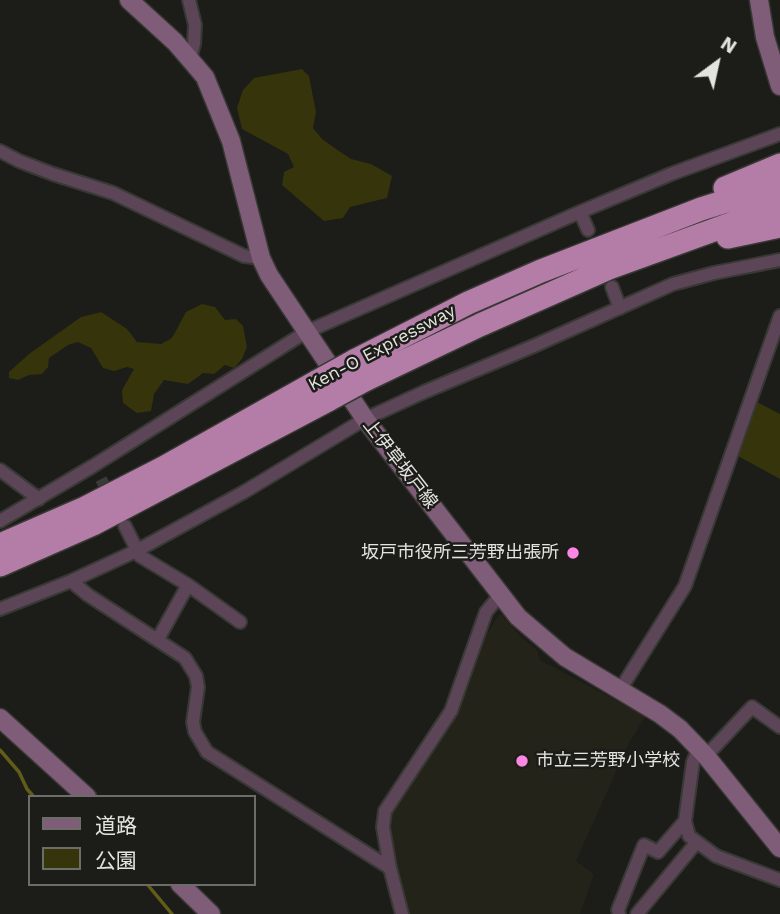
<!DOCTYPE html>
<html>
<head>
<meta charset="utf-8">
<style>
  body { margin:0 }
  #map { position:relative; width:780px; height:914px; overflow:hidden; background:#1c1c18; font-family:"Work Sans","Noto Sans JP",sans-serif }
  canvas { display:block }
  .legend { position:absolute; left:28px; top:795px; width:228px; height:91px; box-sizing:border-box; background:#1c1c18; border:2px solid #6c6c68; margin:0; padding:9px 12px; list-style:none; font-size:21px; color:#e3e3e0 }
  .legend li { display:flex; align-items:center; gap:14px; height:35px }
  .legend b { width:35px; border:2px solid #6c6c68 }
  .north { position:absolute; left:682px; top:28px; width:70px; height:70px; -webkit-text-stroke:5px #1c1c18; paint-order:stroke; rotate:33deg; font-size:19px; font-weight:700; line-height:28px; text-align:center; color:#e3e3e0 }
  .north::after { content:''; display:block; margin:auto; width:24px; height:32px; background:#e3e3e0; clip-path:polygon(50% 0,100% 100%,50% 72%,0 100%) }
</style>
</head>
<body>
<div id="map">
<canvas width="780" height="914"></canvas>
<ul class="legend">
<li><b style="height:9px;background:#7f5c77"></b>道路</li>
<li><b style="height:19px;background:#36340a"></b>公園</li>
</ul>
<div class="north">N</div>
</div>
<script>
const ctx = document.querySelector('canvas').getContext('2d');
ctx.lineJoin = 'round';
function paint(path, color) { ctx.fillStyle = color; ctx.fill(path, 'evenodd'); }
const shape = rows => new Path2D(rows.map(r => 'M' + r).join(''));
function trace(path, color, width, dash) { ctx.strokeStyle = color; ctx.lineWidth = width; ctx.lineCap = dash ? 'butt' : 'round'; ctx.setLineDash(dash || []); ctx.stroke(path); }
function drawText(font, color, halo, rows, align = 'center') {
  ctx.font = font + ' "Work Sans","Noto Sans JP",sans-serif'; ctx.lineWidth = 5; ctx.setLineDash([]); ctx.textBaseline = 'middle'; ctx.strokeStyle = halo; ctx.fillStyle = color; for (const [text, x, y, turn = 0] of rows) {
    ctx.save(); ctx.translate(x, y); ctx.rotate((+turn || 0) * Math.PI / 180); ctx.textAlign = isNaN(turn) ? turn : align; if (halo) ctx.strokeText(text, 0, 0); ctx.fillText(text, 0, 0); ctx.restore();
  }
}
paint(shape([
  [500,613,521,637,537,650,540,660,646,716,630,741,576,861,594,874,580,914,407,914,388,834,389,814,460,702,485,631,488,632]
]), '#232319');
paint(shape([
  [302,69,309,76,316,112,313,128,322,139,339,151,351,159,371,164,392,176,387,198,350,207,343,218,324,221,282,185,284,172,294,167,288,154,242,129,237,108,243,90,254,78],
  [202,304,215,307,225,320,236,319,243,326,247,347,242,359,234,368,225,365,214,374,203,373,188,384,164,380,154,394,151,411,137,413,123,403,122,390,134,369,127,367,114,371,103,368,91,348,78,342,68,345,49,358,48,367,42,374,29,375,18,380,9,378,9,372,29,354,81,317,101,312,127,329,137,342,161,344,172,338,186,312],
  [757,402,780,414,780,479,738,456]
]), '#36340a');
trace(shape([
  [0,750,19,772,27,789,34,797],
  [147,884,172,914]
]), '#615d18', 3.5);
trace(shape([
  [101,479,112,501]
]), '#3a3a36', 12, [12, 6]);
const street = shape([
  [189,0,195,25,194,44,190,59],
  [0,151,19,161,53,174,113,193,244,256,261,258],
  [580,212,588,230],
  [612,287,620,308],
  [0,470,39,499],
  [0,521,93,466,306,332,580,212,671,174,780,134],
  [125,526,140,556,188,585,240,622],
  [71,581,88,595,185,658,196,676,198,687,193,722,195,732,207,752,390,868],
  [0,609,71,581,136,551,244,492,365,419,424,392,536,345,673,284,714,273,780,260],
  [158,639,188,585],
  [620,690,685,586,780,316],
  [699,748,693,762,685,821,689,836,716,856,780,880],
  [706,756,752,707,780,727],
  [402,914,390,868,383,827,385,811,451,711,486,612,500,595],
  [619,914,618,910,644,845,658,852,685,821],
  [637,914,696,843]
]);
const secondary = shape([
  [129,0,175,42,205,77,231,141,261,258,269,275,365,419,518,617,565,657,660,714,680,729,706,756,780,848],
  [759,0,765,37,780,86],
  [0,718,87,797],
  [180,884,211,914]
]);
const highway = shape([
  [725,188,780,165],
  [728,237,780,226],
  [354,361,468,303,541,271,701,209,780,184],
  [365,380,480,325,609,268,780,206],
  [0,545,85,508,163,468,318,381],
  [0,565,93,524,330,399]
]);
trace(street, '#383834', 16);
trace(secondary, '#383834', 21);
trace(highway, '#383834', 26);
trace(street, '#5b4556', 12);
trace(secondary, '#7f5c77', 18);
trace(highway, '#b47da7', 23);
const highwayBridge = shape([
  [318,381,354,361],
  [330,399,365,380]
]);
trace(highwayBridge, '#383834', 26, []);
trace(highwayBridge, '#b47da7', 23);
for (const [x, y, r, color] of [
  [573,553,7,"#fc86e4"],
  [522,761,7,"#fc86e4"]
]) { const dot = new Path2D(); dot.arc(x, y, r, 0, 2 * Math.PI); ctx.fillStyle = color; ctx.fill(dot); trace(dot, '#1c1c18', 2.5); }
drawText('18px', '#e3e3e0', '#1c1c18', [
  ["Ken-O Expressway",382,348,-28],
  ["上伊草坂戸線",400,464,52]
]);
drawText('18px', '#e3e3e0', '#1c1c18', [
  ["坂戸市役所三芳野出張所",559,553],
  ["市立三芳野小学校",536,761,"left"]
], 'right');
</script>
</body>
</html>
